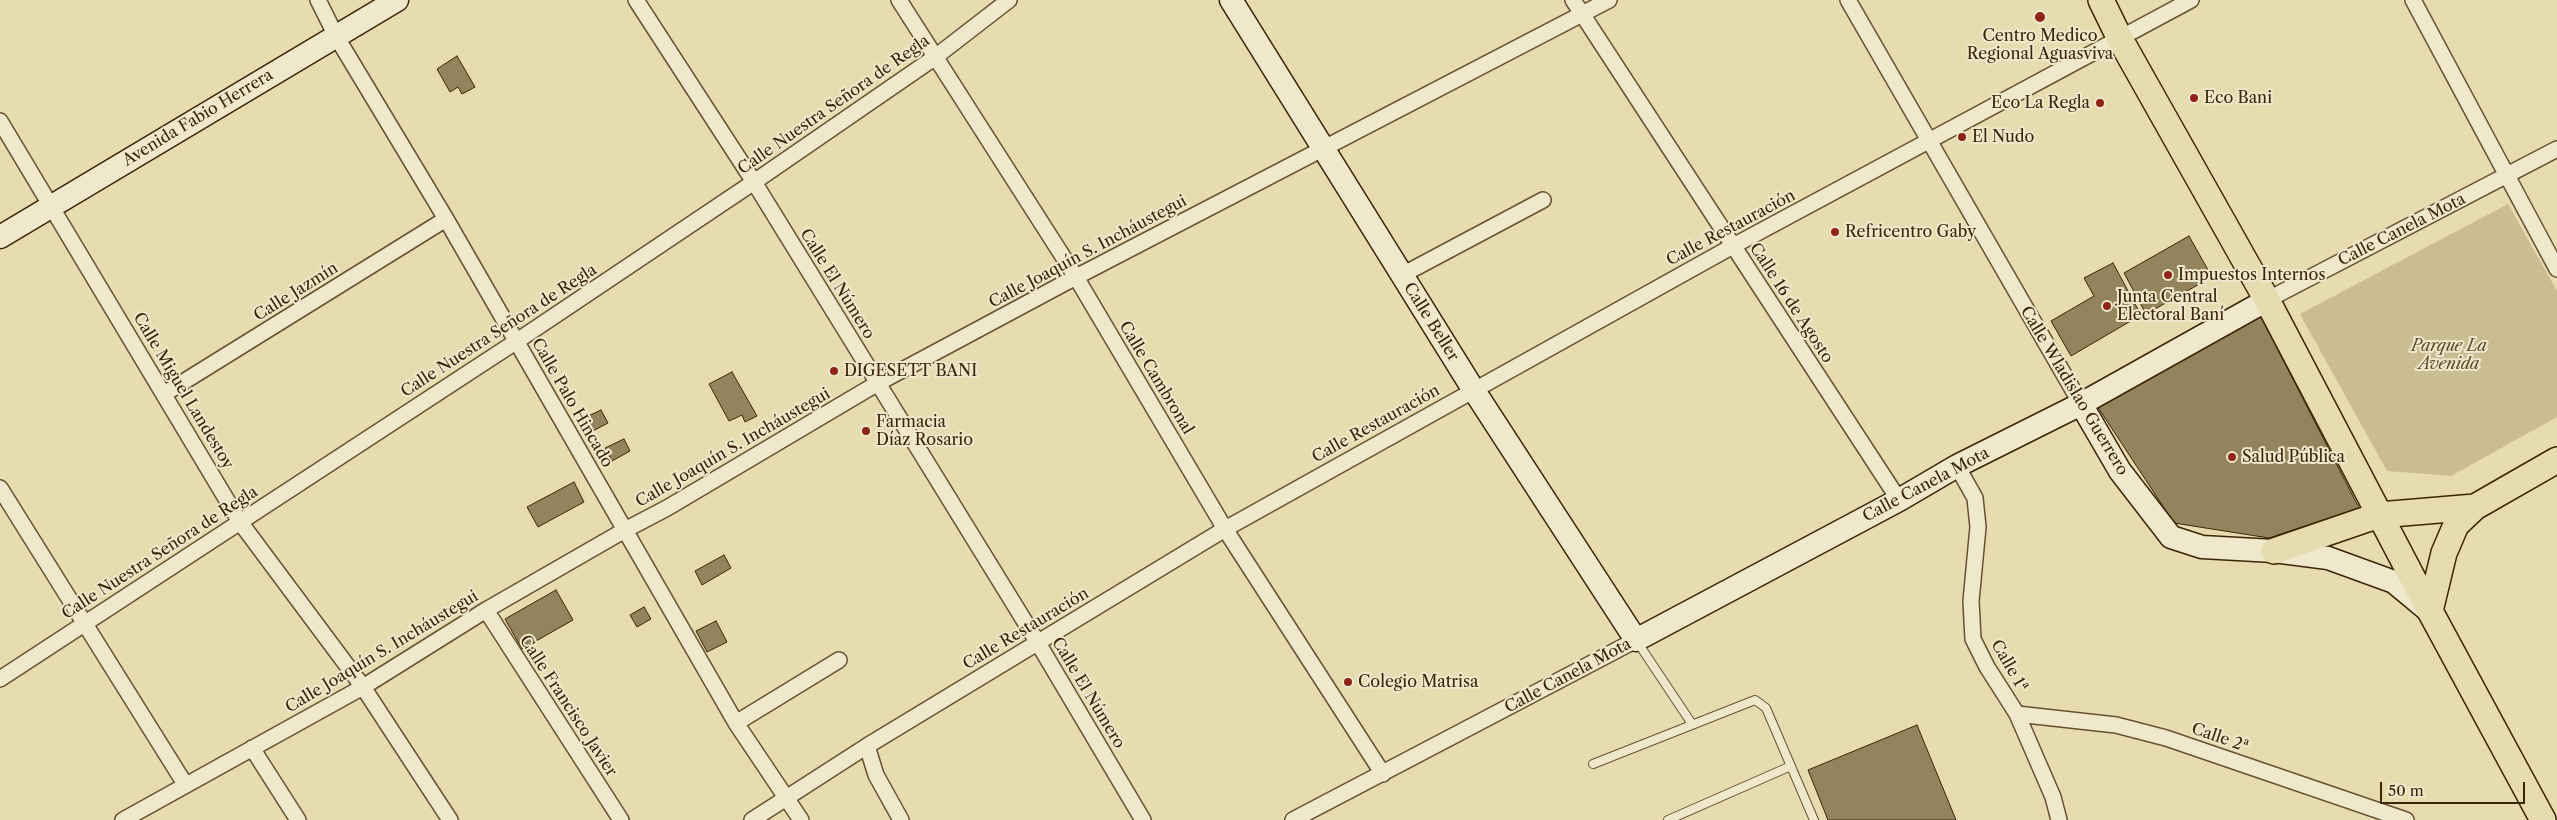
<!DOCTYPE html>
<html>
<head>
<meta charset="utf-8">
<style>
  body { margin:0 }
  #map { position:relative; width:2557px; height:820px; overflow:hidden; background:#e7dbb0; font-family:"Libre Caslon Text",serif }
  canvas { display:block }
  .scale { position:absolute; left:2380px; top:782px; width:145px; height:22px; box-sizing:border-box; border:2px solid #3b2506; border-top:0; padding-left:6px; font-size:15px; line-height:18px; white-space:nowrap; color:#3b2506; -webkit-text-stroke:4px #efe8cc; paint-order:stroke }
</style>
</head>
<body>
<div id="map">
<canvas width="2557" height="820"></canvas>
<div class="scale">50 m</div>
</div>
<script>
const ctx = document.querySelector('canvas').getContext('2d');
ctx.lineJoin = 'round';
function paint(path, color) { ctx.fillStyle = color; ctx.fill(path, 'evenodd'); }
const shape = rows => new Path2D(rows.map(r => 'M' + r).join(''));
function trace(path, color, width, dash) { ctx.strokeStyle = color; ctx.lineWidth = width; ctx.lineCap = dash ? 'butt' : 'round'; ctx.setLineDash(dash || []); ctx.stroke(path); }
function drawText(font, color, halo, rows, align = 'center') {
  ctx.font = font + ' "Libre Caslon Text",serif'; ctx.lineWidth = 4; ctx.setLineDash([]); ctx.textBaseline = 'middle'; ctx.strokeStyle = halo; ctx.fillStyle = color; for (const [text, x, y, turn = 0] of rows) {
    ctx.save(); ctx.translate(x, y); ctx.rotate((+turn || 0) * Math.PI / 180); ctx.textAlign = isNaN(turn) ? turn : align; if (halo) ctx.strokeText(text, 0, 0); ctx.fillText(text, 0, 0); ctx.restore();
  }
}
paint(shape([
  [2508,204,2557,291,2557,417,2451,476,2387,471,2300,314]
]), '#cabc93');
const building = shape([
  [457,56,475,87,462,94,458,87,450,92,437,69,457,56],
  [2189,236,2212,277,2146,314,2124,273,2189,236],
  [2113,263,2141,315,2071,356,2051,321,2094,296,2084,278,2113,263],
  [2259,313,2359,508,2269,538,2174,523,2097,406,2259,313],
  [732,372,757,416,745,422,742,415,729,421,709,384,732,372],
  [601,410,608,423,589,433,582,419,601,410],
  [624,439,630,451,612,461,605,448,624,439],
  [574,482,584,502,538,527,527,507,574,482],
  [724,555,731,568,702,585,695,571,724,555],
  [556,590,573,620,522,649,505,619,556,590],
  [644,607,651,619,637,627,630,615,644,607],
  [716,621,727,642,707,652,696,631,716,621],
  [1917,725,1956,820,1828,820,1808,770,1917,725]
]);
paint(building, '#94845e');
trace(building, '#3b2506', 1);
const lane = shape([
  [1638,643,1692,724],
  [1593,764,1755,700,1766,708,1814,820],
  [1668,820,1791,766]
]);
const street = shape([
  [318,0,336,36,446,219,736,723,801,820],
  [636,0,754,182,1038,643,1143,820],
  [899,0,1076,277,1225,529,1383,774],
  [1573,0,1899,500],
  [1848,0,2081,404],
  [2413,0,2557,269],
  [0,121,240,522,363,687,450,820],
  [1402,275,1543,200],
  [2267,300,2557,149],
  [164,394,446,219],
  [1957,466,1975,498,1978,527,1971,601,1973,639,1987,667,2017,714,2053,797,2059,820],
  [0,488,185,784],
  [486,610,621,820],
  [0,679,517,341,754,182,934,58,1009,0],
  [2017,714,2116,725,2166,738,2406,820],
  [736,723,839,660],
  [867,746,876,775,901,820],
  [252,748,298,820],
  [123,820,363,687,486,610,625,530,667,508,878,383,1076,277,1609,0],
  [752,820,867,746,1225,529,1733,246,2191,0],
  [1293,820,1636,640]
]);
const secondary = shape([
  [1231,0,1473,389,1636,640,1899,500,1957,466,2081,404,2267,300],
  [0,237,397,0],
  [2081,404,2120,471,2171,537,2202,547,2274,551,2328,558,2394,582,2429,611]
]);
const primary = shape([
  [2101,0,2120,39,2267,300,2430,611,2543,820],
  [2274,551,2379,515,2475,507],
  [2430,611,2444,553,2456,525,2475,507,2557,460]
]);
trace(lane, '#665230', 10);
trace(street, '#665230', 18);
trace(secondary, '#3b2506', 25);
trace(primary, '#3b2506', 28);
trace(lane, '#efe8cc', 8);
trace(street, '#efe8cc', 15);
trace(secondary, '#efe8cc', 22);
trace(primary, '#e7dbb0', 25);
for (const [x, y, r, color] of [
  [2040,17,6,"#8f2418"],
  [2194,98,5,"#8f2418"],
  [2100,103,5,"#8f2418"],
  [1962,137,5,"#8f2418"],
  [1835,232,5,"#8f2418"],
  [2168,275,5,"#8f2418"],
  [2107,306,5,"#8f2418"],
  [834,371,5,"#8f2418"],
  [866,431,5,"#8f2418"],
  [2232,457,5,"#8f2418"],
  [1348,682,5,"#8f2418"]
]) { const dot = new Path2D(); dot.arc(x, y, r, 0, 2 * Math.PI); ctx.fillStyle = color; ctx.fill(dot); trace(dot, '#efe8cc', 2); }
drawText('16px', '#3b2506', '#efe8cc', [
  ["Centro Medico",2040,36,"center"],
  ["Regional Aguasviva",2040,54,"center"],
  ["Eco Bani",2204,98],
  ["Eco La Regla",2090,103,"right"],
  ["El Nudo",1972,137],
  ["Refricentro Gaby",1845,232],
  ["Impuestos Internos",2178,275],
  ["Junta Central",2117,297],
  ["Electoral Baní",2117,315],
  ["DIGESETT BANI",844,371],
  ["Farmacia",876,422],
  ["Díaz Rosario",876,440],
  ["Salud Pública",2242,457],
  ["Colegio Matrisa",1358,682]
], 'left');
drawText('16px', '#3b2506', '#efe8cc', [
  ["Calle Nuestra Señora de Regla",834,105,-35],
  ["Avenida Fabio Herrera",198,118,-31],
  ["Calle Restauración",1731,228,-28],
  ["Calle Canela Mota",2402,230,-27],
  ["Calle Joaquín S. Incháustegui",1088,252,-28],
  ["Calle El Número",837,284,58],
  ["Calle Jazmín",296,292,-32],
  ["Calle 16 de Agosto",1791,303,57],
  ["Calle Beller",1431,322,58],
  ["Calle Nuestra Señora de Regla",499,331,-33],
  ["Calle Cambronal",1156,378,59],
  ["Calle Miguel Landestoy",183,391,59],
  ["Calle Wladislao Guerrero",2074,391,59],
  ["Calle Palo Hincado",572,403,60],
  ["Calle Restauración",1376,424,-29],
  ["Calle Joaquín S. Incháustegui",733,448,-30],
  ["Calle Canela Mota",1926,485,-28],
  ["Calle Nuestra Señora de Regla",160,553,-33],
  ["Calle Restauración",1026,629,-31],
  ["Calle Joaquín S. Incháustegui",382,652,-31],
  ["Calle 1ª",2009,666,60],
  ["Calle Canela Mota",1568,676,-28],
  ["Calle El Número",1088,693,59],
  ["Calle Francisco Javier",568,706,57],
  ["Calle 2ª",2220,738,19]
]);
drawText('italic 16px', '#5f4b29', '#efe8cc', [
  ["Parque La",2449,346],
  ["Avenida",2449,364]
]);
</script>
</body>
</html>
